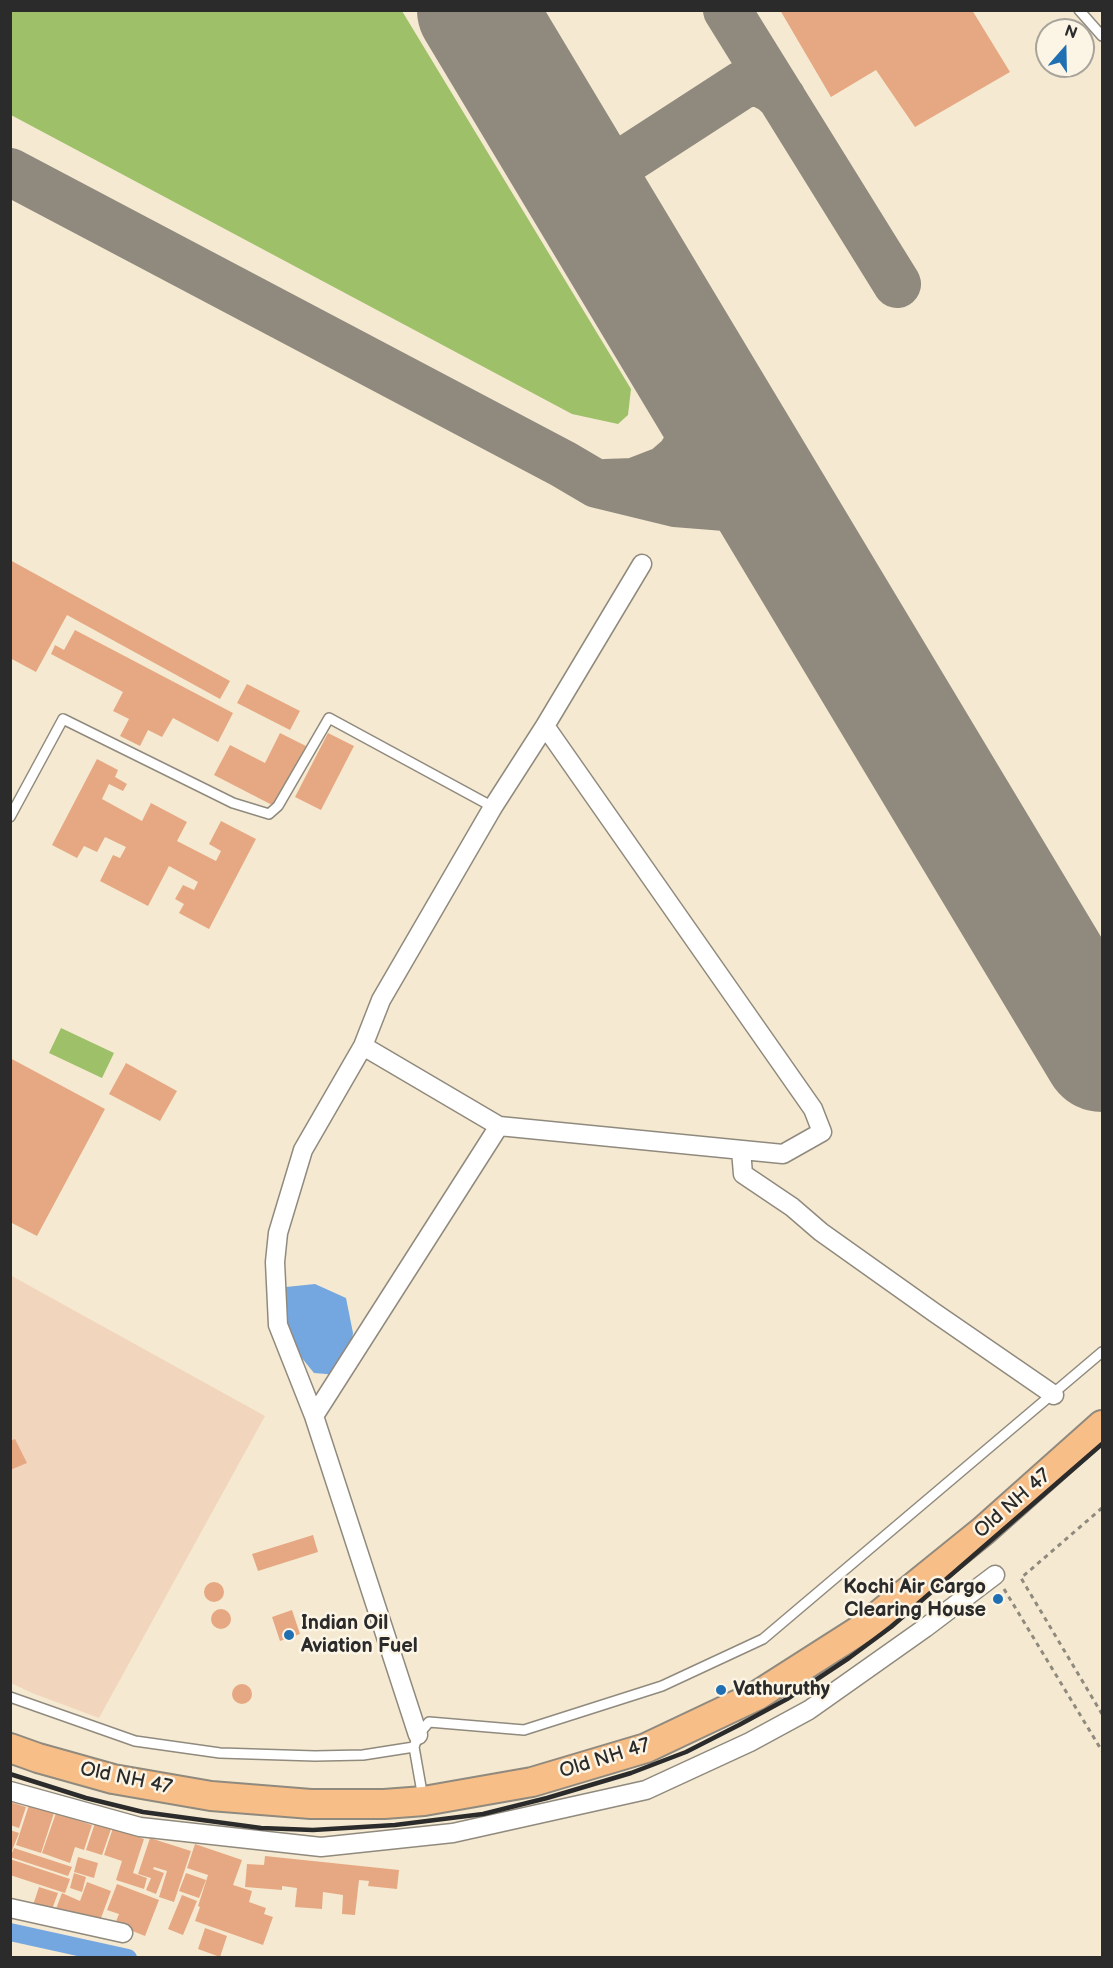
<!DOCTYPE html>
<html>
<head>
<meta charset="utf-8">
<style>
  body { margin:0 }
  #map { position:relative; width:1113px; height:1968px; overflow:hidden; background:#f5ead1; font-family:"Balsamiq Sans",sans-serif }
  canvas { display:block }
  .frame { position:absolute; inset:0; border:12px solid #2b2b2b; pointer-events:none }
  .north { position:absolute; left:1035px; top:18px; width:60px; height:60px; box-sizing:border-box; background:#fcf5e5; border:2px solid #a8a49b; border-radius:50%; rotate:20deg; font-size:16px; font-weight:700; line-height:24px; text-align:center; color:#2b2b2b }
  .north::after { content:''; display:block; margin:auto; width:21px; height:27px; background:#1f6fb2; clip-path:polygon(50% 0,100% 100%,50% 72%,0 100%) }
</style>
</head>
<body>
<div id="map">
<canvas width="1113" height="1968"></canvas>
<div class="frame"></div>
<div class="north">N</div>
</div>
<script>
const ctx = document.querySelector('canvas').getContext('2d');
ctx.lineJoin = 'round';
function paint(path, color) { ctx.fillStyle = color; ctx.fill(path, 'evenodd'); }
const shape = rows => new Path2D(rows.map(r => 'M' + r).join(''));
function trace(path, color, width, dash) { ctx.strokeStyle = color; ctx.lineWidth = width; ctx.lineCap = dash ? 'butt' : 'round'; ctx.setLineDash(dash || []); ctx.stroke(path); }
function drawText(font, color, halo, rows, align = 'center') {
  ctx.font = font + ' "Balsamiq Sans",sans-serif'; ctx.lineWidth = 5; ctx.setLineDash([]); ctx.textBaseline = 'middle'; ctx.strokeStyle = halo; ctx.fillStyle = color; for (const [text, x, y, turn = 0] of rows) {
    ctx.save(); ctx.translate(x, y); ctx.rotate((+turn || 0) * Math.PI / 180); ctx.textAlign = isNaN(turn) ? turn : align; if (halo) ctx.strokeText(text, 0, 0); ctx.fillText(text, 0, 0); ctx.restore();
  }
}
paint(shape([
  [10,1275,265,1416,99,1718,32,1693,11,1683]
]), '#f1d5bd');
paint(shape([
  [10,11,402,11,631,389,628,415,618,424,572,414,11,115],
  [61,1028,114,1053,102,1078,49,1053]
]), '#9dc069');
paint(shape([
  [315,1284,346,1298,353,1333,349,1358,338,1375,314,1373,297,1352,285,1320,286,1287]
]), '#74a7e0');
trace(shape([
  [10,1932,128,1958]
]), '#74a7e0', 18);
trace(shape([
  [727,10,897,284],
  [10,172,563,464,597,484,675,503,738,508,758,515,780,534,817,579],
  [595,210,598,192,601,184,617,166,742,85,753,82,762,84,772,89,782,98],
  [605,483,634,482,665,470,680,457,691,439,695,422,694,403,679,349]
]), '#908a7e', 48);
trace(shape([
  [476,10,1102,1053]
]), '#908a7e', 118);
paint(shape([
  [780,10,972,10,1010,72,915,127,876,70,831,97],
  [10,560,230,681,220,699,67,615,36,672,10,658],
  [75,630,233,713,218,742,173,718,162,737,148,730,140,746,120,736,129,719,113,711,123,692,51,654,55,645,64,650],
  [247,684,300,711,290,730,237,703],
  [280,733,306,746,274,806,214,775,230,745,265,763],
  [328,733,354,746,321,810,295,797],
  [97,759,118,770,115,777,127,784,123,791,109,784,102,799,142,821,151,803,187,822,177,841,216,861,221,851,209,844,221,821,256,839,209,929,179,913,184,904,175,899,183,885,194,890,198,882,169,866,148,906,100,881,113,855,120,858,126,847,105,837,97,852,84,846,77,858,52,845],
  [10,1058,105,1109,37,1236,10,1222],
  [126,1063,177,1091,160,1121,109,1094],
  [15,1439,27,1463,10,1470,10,1441],
  [313,1535,318,1552,258,1571,252,1554],
  '204 1592a10 10 0 1 1 20 0a10 10 0 1 1-20 0Z',
  '211 1619a10 10 0 1 1 20 0a10 10 0 1 1-20 0Z',
  [292,1610,300,1634,280,1641,272,1617],
  '232 1694a10 10 0 1 1 20 0a10 10 0 1 1-20 0Z',
  [10,1802,26,1807,19,1828,10,1825],
  [29,1805,54,1813,41,1853,16,1845],
  [56,1813,92,1825,84,1850,75,1847,70,1863,42,1853],
  [95,1823,111,1829,102,1855,86,1850],
  [113,1828,144,1839,133,1873,147,1878,144,1889,116,1880,122,1861,104,1855],
  [10,1830,19,1833,11,1853,10,1853],
  [150,1838,191,1851,174,1902,159,1897,167,1871,154,1867,153,1869,164,1873,156,1894,146,1890,151,1878,138,1874],
  [195,1844,242,1860,233,1885,252,1891,249,1902,266,1908,264,1914,273,1917,263,1945,195,1921,200,1907,198,1906,208,1875,187,1868],
  [14,1848,72,1867,68,1876,10,1857],
  [265,1856,399,1870,397,1889,368,1886,369,1881,359,1880,355,1915,342,1914,343,1895,323,1892,322,1909,295,1907,297,1888,282,1886,282,1890,245,1887,247,1864,264,1865],
  [78,1857,98,1863,94,1878,74,1872],
  [10,1859,70,1879,65,1893,10,1875],
  [74,1873,86,1877,82,1892,70,1888],
  [186,1873,206,1880,199,1898,179,1891],
  [87,1882,111,1891,98,1926,82,1916,67,1910,64,1918,54,1914,62,1893,80,1901],
  [117,1884,159,1900,145,1936,115,1924,119,1914,107,1910],
  [39,1887,58,1893,51,1912,33,1905],
  [182,1895,197,1901,183,1935,168,1929],
  [205,1928,227,1936,220,1957,198,1949]
]), '#e6a882');
const lane = shape([
  [1079,10,1102,36],
  [10,817,63,719,233,803,269,814,278,806,329,718,493,807],
  [10,1697,135,1741,220,1753,315,1756,363,1755,414,1747,418,1735,429,1722,524,1730,662,1686,763,1639,1102,1352],
  [414,1747,423,1798]
]);
const street = shape([
  [363,1046,499,1126,783,1154,822,1132,813,1109,545,726],
  [741,1150,743,1174,792,1207,821,1232,935,1313,1054,1395],
  [314,1416,499,1126],
  [418,1735,314,1416,278,1325,275,1262,278,1233,303,1150,363,1046,381,1000,493,807,545,726,642,564],
  [10,1791,140,1827,321,1847,453,1833,646,1790,750,1742,809,1710,925,1628,995,1575],
  [10,1908,123,1933]
]);
const primary = shape([
  [10,1748,38,1758,113,1779,211,1796,311,1804,384,1804,424,1801,532,1782,646,1748,758,1695,863,1628,983,1531,1102,1425]
]);
trace(lane, '#908a7e', 12);
trace(street, '#908a7e', 21);
trace(primary, '#908a7e', 32);
trace(shape([
  [1102,1508,1021,1578,1102,1714],
  [1004,1589,1102,1751]
]), '#908a7e', 3, [4.5, 4.5]);
trace(lane, '#fff', 9);
trace(street, '#fff', 18);
trace(primary, '#f7be87', 28);
trace(shape([
  [10,1774,86,1798,143,1812,261,1828,313,1830,395,1825,483,1814,547,1798,631,1773,686,1752,739,1725,787,1699,849,1658,891,1627,1102,1444]
]), '#2b2b2b', 4.5);
for (const [x, y, r, color] of [
  [998,1599,6,"#1f6fb2"],
  [289,1635,6,"#1f6fb2"],
  [721,1690,6,"#1f6fb2"]
]) { const dot = new Path2D(); dot.arc(x, y, r, 0, 2 * Math.PI); ctx.fillStyle = color; ctx.fill(dot); trace(dot, '#fcf5e5', 2); }
drawText('20px', '#2b2b2b', '#fcf5e5', [
  ["Old NH 47",1013,1504,-41],
  ["Old NH 47",605,1759,-17],
  ["Old NH 47",126,1779,12]
]);
drawText('bold 20px', '#2b2b2b', '#fcf5e5', [
  ["Kochi Air Cargo",986,1588,"right"],
  ["Clearing House",986,1611,"right"],
  ["Indian Oil",301,1624],
  ["Aviation Fuel",301,1647],
  ["Vathuruthy",733,1690]
], 'left');
</script>
</body>
</html>
